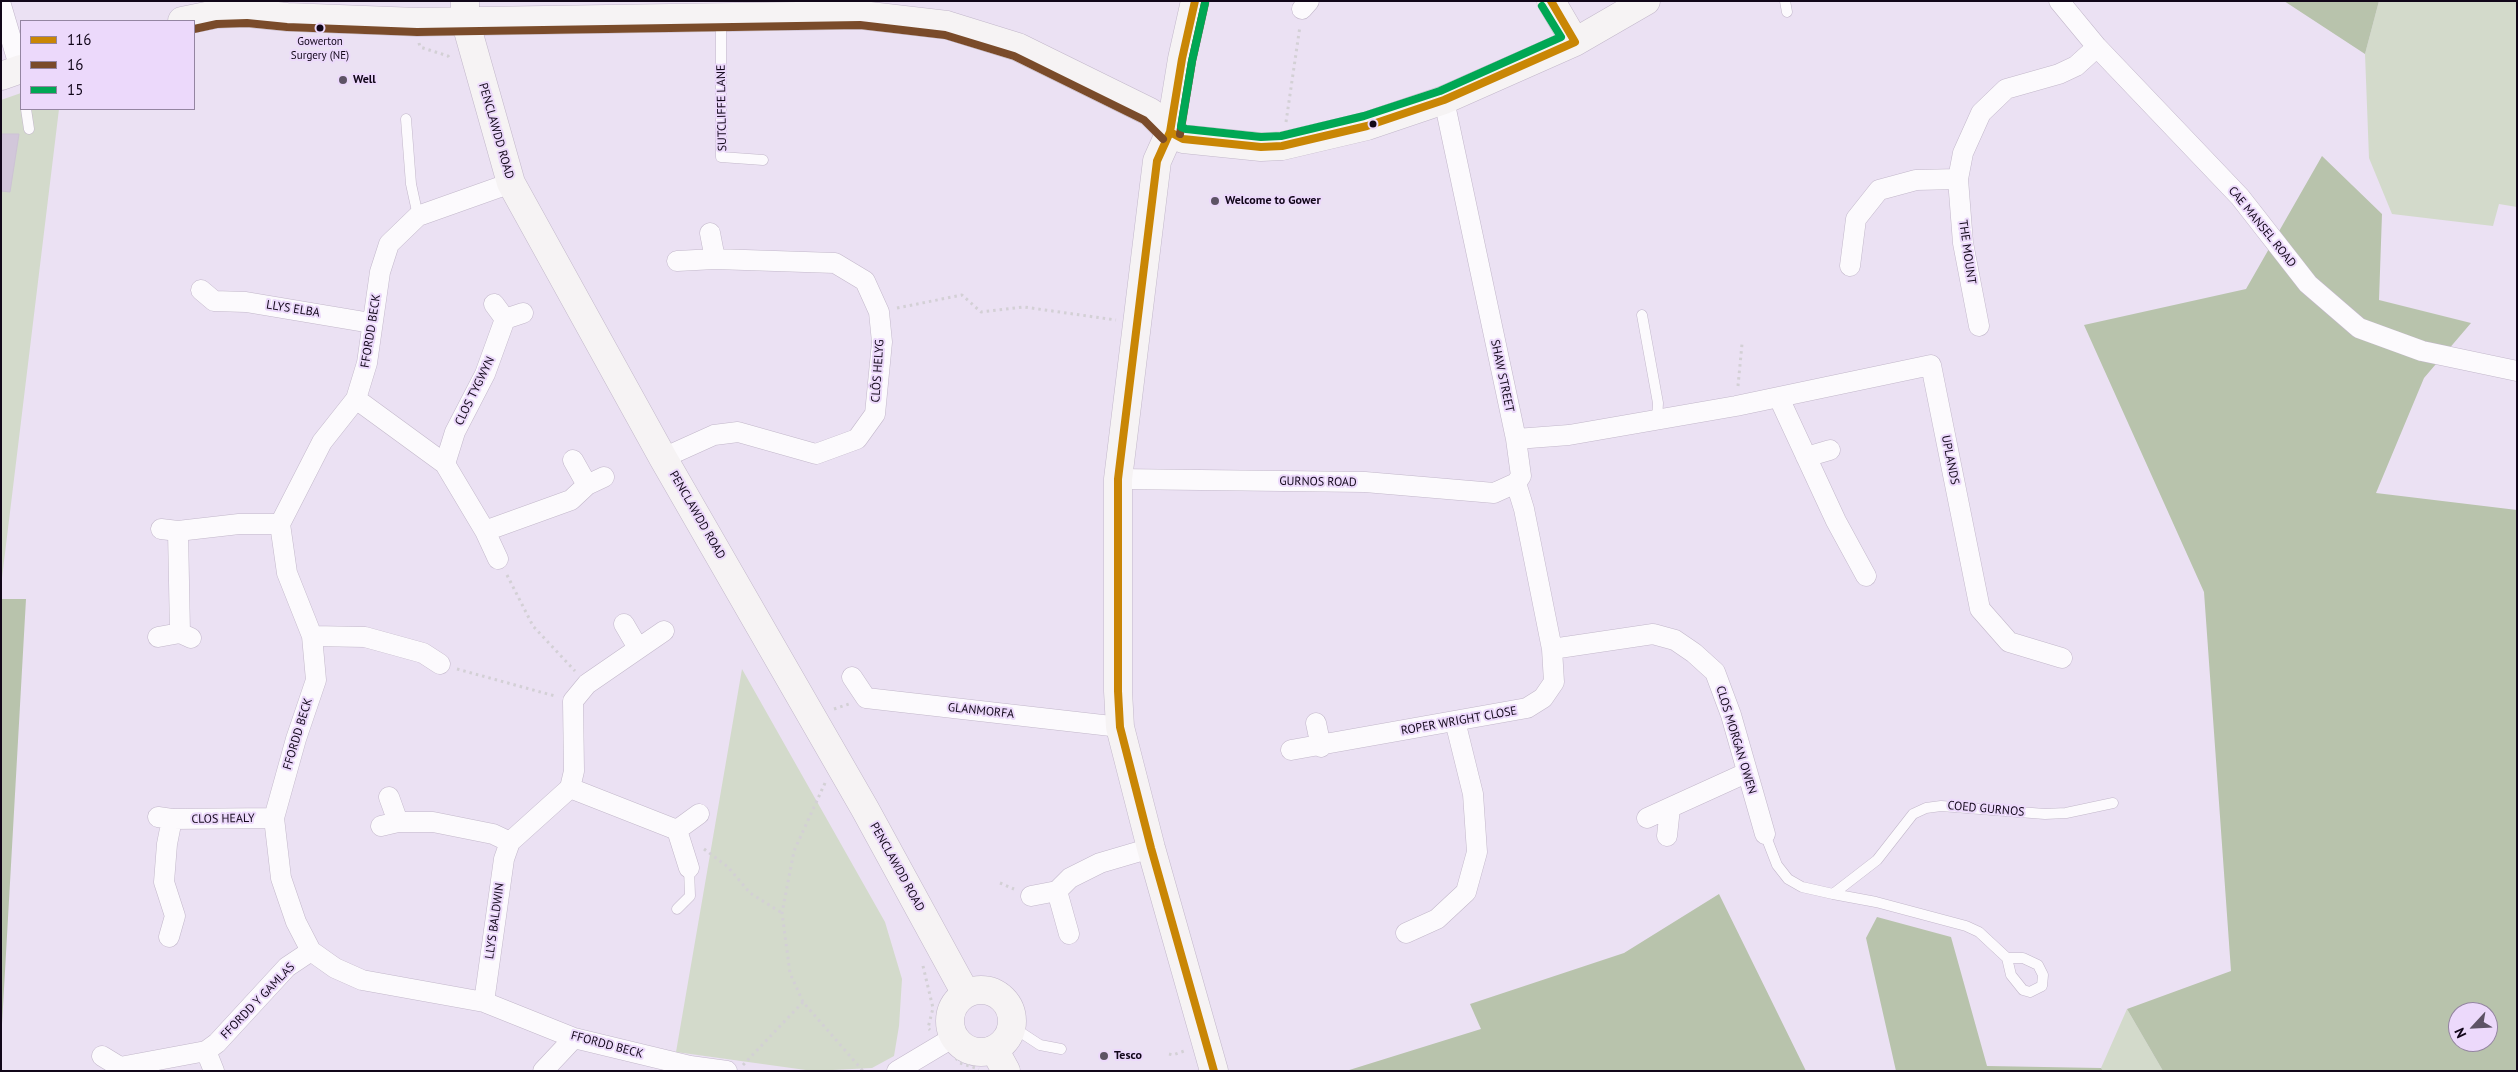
<!DOCTYPE html>
<html>
<head>
<meta charset="utf-8">
<style>
  body { margin:0 }
  #map { position:relative; width:2518px; height:1072px; overflow:hidden; background:#ebe1f3; font-family:"PT Sans",sans-serif }
  canvas { display:block }
  .frame { position:absolute; inset:0; border:2px solid #110619; pointer-events:none }
  .legend { position:absolute; left:20px; top:20px; width:175px; height:90px; box-sizing:border-box; background:#ecd9fb; border:1px solid #9485a1; margin:0; padding:6px 9px; list-style:none; font-size:15px; color:#110619 }
  .legend li { display:flex; align-items:center; gap:10px; height:25px }
  .legend b { width:25px; border:1px solid #9485a1 }
  .north { position:absolute; left:2448px; top:1002px; width:50px; height:50px; box-sizing:border-box; background:#ecd9fb; border:1px solid #9485a1; border-radius:50%; rotate:245deg; font-size:14px; font-weight:700; line-height:20px; text-align:center; color:#110619 }
  .north::after { content:''; display:block; margin:auto; width:18px; height:22px; background:#5d5365; clip-path:polygon(50% 0,100% 100%,50% 72%,0 100%) }
</style>
</head>
<body>
<div id="map">
<canvas width="2518" height="1072"></canvas>
<div class="frame"></div>
<ul class="legend">
<li><b style="height:6px;background:#c98605"></b>116</li>
<li><b style="height:6px;background:#7a4b2a"></b>16</li>
<li><b style="height:6px;background:#00a754"></b>15</li>
</ul>
<div class="north">N</div>
</div>
<script>
const ctx = document.querySelector('canvas').getContext('2d');
ctx.lineJoin = 'round';
function paint(path, color) { ctx.fillStyle = color; ctx.fill(path, 'evenodd'); }
const shape = rows => new Path2D(rows.map(r => 'M' + r).join(''));
function trace(path, color, width, dash) { ctx.strokeStyle = color; ctx.lineWidth = width; ctx.lineCap = dash ? 'butt' : 'round'; ctx.setLineDash(dash || []); ctx.stroke(path); }
function drawText(font, color, halo, rows, align = 'center') {
  ctx.font = font + ' "PT Sans",sans-serif'; ctx.lineWidth = 4; ctx.setLineDash([]); ctx.textBaseline = 'middle'; ctx.strokeStyle = halo; ctx.fillStyle = color; for (const [text, x, y, turn = 0] of rows) {
    ctx.save(); ctx.translate(x, y); ctx.rotate((+turn || 0) * Math.PI / 180); ctx.textAlign = isNaN(turn) ? turn : align; if (halo) ctx.strokeText(text, 0, 0); ctx.fillText(text, 0, 0); ctx.restore();
  }
}
paint(shape([
  [2379,1,2517,1,2517,207,2499,204,2493,226,2392,214,2369,158,2365,54],
  [21,93,21,109,59,109,1,586,1,100],
  [742,669,885,922,902,979,899,1026,894,1056,872,1068,813,1071,676,1052],
  [2127,1009,2163,1071,2103,1071,2101,1068]
]), '#d3dacb');
paint(shape([
  [2284,1,2379,1,2365,54],
  [2322,156,2382,214,2379,300,2471,323,2424,378,2376,493,2517,510,2517,1071,2163,1071,2127,1009,2231,971,2204,592,2084,325,2246,289],
  [2458,1012,2488,1012,2488,1042,2458,1042],
  [1,599,26,599,1,1042],
  [1719,894,1806,1071,1346,1071,1481,1029,1470,1004,1624,953],
  [1877,917,1951,937,1987,1066,2101,1068,2103,1071,1896,1071,1866,938]
]), '#b8c3ac');
const building = shape([
  [1,134,19,134,10,192,1,191,1,134]
]);
paint(building, '#d2c7da');
trace(building, '#cdc3d5', 1);
const lane = shape([
  [1785,1,1787,12],
  [721,19,721,157,763,160],
  [26,109,29,129],
  [406,119,411,184,418,216],
  [1642,315,1658,403,1657,420],
  [1765,834,1777,865,1788,879,1802,887,1833,894,1877,860,1913,814,1926,808,1941,806,2045,814,2066,813,2113,803],
  [1833,894,1876,902,1966,926,1979,932,2007,958,2011,975,2023,990,2030,992,2042,986,2043,975,2038,965,2023,958,2007,958],
  [677,909,690,896,689,868],
  [1011,1026,1040,1045,1061,1049]
]);
const street = shape([
  [2059,1,2097,47,2240,197,2308,284,2359,328,2422,351,2517,371],
  [1,5,20,69],
  [1302,9,1309,1],
  [511,183,418,216,389,244,380,272,367,363,356,399,322,442,280,524,287,573,312,636,316,680,296,739,274,818,281,878,296,922,311,951,335,968,362,980,484,1002,574,1038,690,1066,727,1071],
  [710,233,715,259],
  [1850,266,1856,219,1879,190,1916,180,1958,179],
  [201,290,214,301,246,302,371,323],
  [494,304,505,319],
  [1979,326,1963,243,1958,179,1963,153,1981,113,2006,89,2059,74,2076,66,2097,47],
  [1779,398,1836,521,1866,576],
  [356,399,445,464,485,531,498,559],
  [1516,439,1569,435,1736,406,1931,365,1980,609,2009,642,2062,658],
  [1806,457,1830,450],
  [663,458,714,435,738,432,816,454,857,439,875,414,882,342,879,312,865,281,835,263,715,259,677,261],
  [573,460,587,485],
  [445,464,455,432,485,374,505,319,523,313],
  [1118,479,1365,482,1494,493,1516,483],
  [161,529,178,531,239,524,280,524],
  [178,531,180,633],
  [485,531,571,500,587,485,604,477],
  [624,624,638,648],
  [312,636,365,637,423,653,440,664],
  [158,637,180,633,191,638],
  [1552,649,1653,634,1675,640,1694,653,1715,672,1731,715,1765,834],
  [852,677,866,698,1120,727],
  [1316,723,1321,747],
  [1291,750,1527,708,1543,698,1554,682,1552,649,1524,509,1516,483,1521,476,1516,439,1444,100],
  [570,788,677,830,689,868],
  [389,797,398,822],
  [158,817,172,819,274,818],
  [1647,818,1746,773],
  [381,826,398,822,433,822,493,834,510,842],
  [677,830,699,814],
  [1667,836,1670,808],
  [1031,896,1057,891],
  [1406,933,1437,919,1466,892,1477,852,1473,794,1455,721],
  [1069,934,1057,891,1070,878,1100,863,1151,848],
  [169,937,175,916,164,882,167,844,172,819],
  [484,1002,504,859,510,842,570,788,574,771,573,701,587,684,664,631],
  [206,1051,214,1071],
  [102,1056,120,1067,206,1051,217,1043,287,967,311,951],
  [543,1071,574,1038],
  [897,1071,954,1037]
]);
const secondary = shape([
  [1195,1,1182,59,1170,132,1157,161,1118,479,1118,691,1120,727,1151,848,1214,1071],
  [1551,1,1575,42],
  [465,3,465,20,511,183,663,458,865,809,966,994],
  [182,21,216,14,247,13,287,17,417,22,861,15,947,25,1018,47,1150,112,1170,132,1183,139,1261,147,1282,146,1367,126,1444,100,1575,42,1646,1],
  [1,76,21,69],
  '950 1021a31 31 0 1 1 62 0a31 31 0 1 1-62 0Z',
  [994,1049,1006,1071]
]);
trace(lane, '#c2b7ca', 11);
trace(street, '#c2b7ca', 21);
trace(secondary, '#c2b7ca', 29);
trace(shape([
  [419,43,420,47,448,56,451,60],
  [1286,122,1300,26],
  [897,308,962,295,981,312,1024,307,1116,320],
  [1738,386,1742,344],
  [507,575,533,626,575,671],
  [457,669,555,696],
  [834,709,849,704],
  [825,783,794,851,782,913,790,973,803,1002,863,1071],
  [704,849,728,867,750,893,782,913],
  [1000,883,1014,889],
  [923,966,933,1008,928,1028,930,1030],
  [1169,1054,1173,1055,1187,1050],
  [956,1058,960,1063,979,1069],
  [743,1065,803,1002]
]), '#d3d0d5', 3, [2.5, 4]);
trace(lane, '#fcfafd', 10);
trace(street, '#fcfafd', 20);
trace(secondary, '#f6f3f4', 28);
trace(shape([
  [1195,1,1182,59,1170,132,1157,161,1118,479,1118,691,1120,727,1151,848,1214,1071],
  [1170,132,1183,139,1261,147,1282,146,1367,126,1444,100,1575,42,1551,1]
]), '#c98605', 8);
trace(shape([
  [194,29,217,24,247,23,287,27,417,32,860,25,945,35,1014,56,1144,120,1163,139],
  [1180,134,1192,61,1205,3]
]), '#7a4b2a', 8);
trace(shape([
  [1205,3,1192,61,1181,127,1186,129,1261,137,1281,136,1364,116,1440,91,1561,37,1542,6]
]), '#00a754', 8);
for (const [x, y, r, color] of [
  [320,28,4.5,"#110619"],
  [343,80,5,"#5d5365"],
  [1373,124,4.5,"#110619"],
  [1215,201,5,"#5d5365"],
  [1104,1056,5,"#5d5365"]
]) { const dot = new Path2D(); dot.arc(x, y, r, 0, 2 * Math.PI); ctx.fillStyle = color; ctx.fill(dot); trace(dot, '#ecd9fb', 2); }
drawText('11px', '#110619', '#ecd9fb', [
  ["Gowerton",320,42],
  ["Surgery (NE)",320,56]
]);
drawText('bold 12px', '#110619', '#ecd9fb', [
  ["Well",353,80],
  ["Welcome to Gower",1225,201],
  ["Tesco",1114,1056]
], 'left');
drawText('12px', '#110619', '#ecd9fb', [
  ["SUTCLIFFE LANE",722,108,-91],
  ["PENCLAWDD ROAD",496,131,74],
  ["CAE MANSEL ROAD",2262,227,51],
  ["THE MOUNT",1967,252,82],
  ["LLYS ELBA",293,309,9],
  ["FFORDD BECK",371,331,-81],
  ["CLÔS HELYG",878,371,-86],
  ["SHAW STREET",1502,376,78],
  ["CLOS TYGWYN",475,391,-64],
  ["UPLANDS",1950,460,79],
  ["GURNOS ROAD",1318,482,1],
  ["PENCLAWDD ROAD",697,515,60],
  ["GLANMORFA",981,711,6],
  ["ROPER WRIGHT CLOSE",1459,721,-10],
  ["FFORDD BECK",298,734,-73],
  ["CLOS MORGAN OWEN",1736,740,73],
  ["COED GURNOS",1986,809,5],
  ["CLOS HEALY",223,819,-1],
  ["PENCLAWDD ROAD",897,867,61],
  ["LLYS BALDWIN",495,921,-82],
  ["FFORDD Y GAMLAS",258,1001,-46],
  ["FFORDD BECK",607,1045,15]
]);
</script>
</body>
</html>
